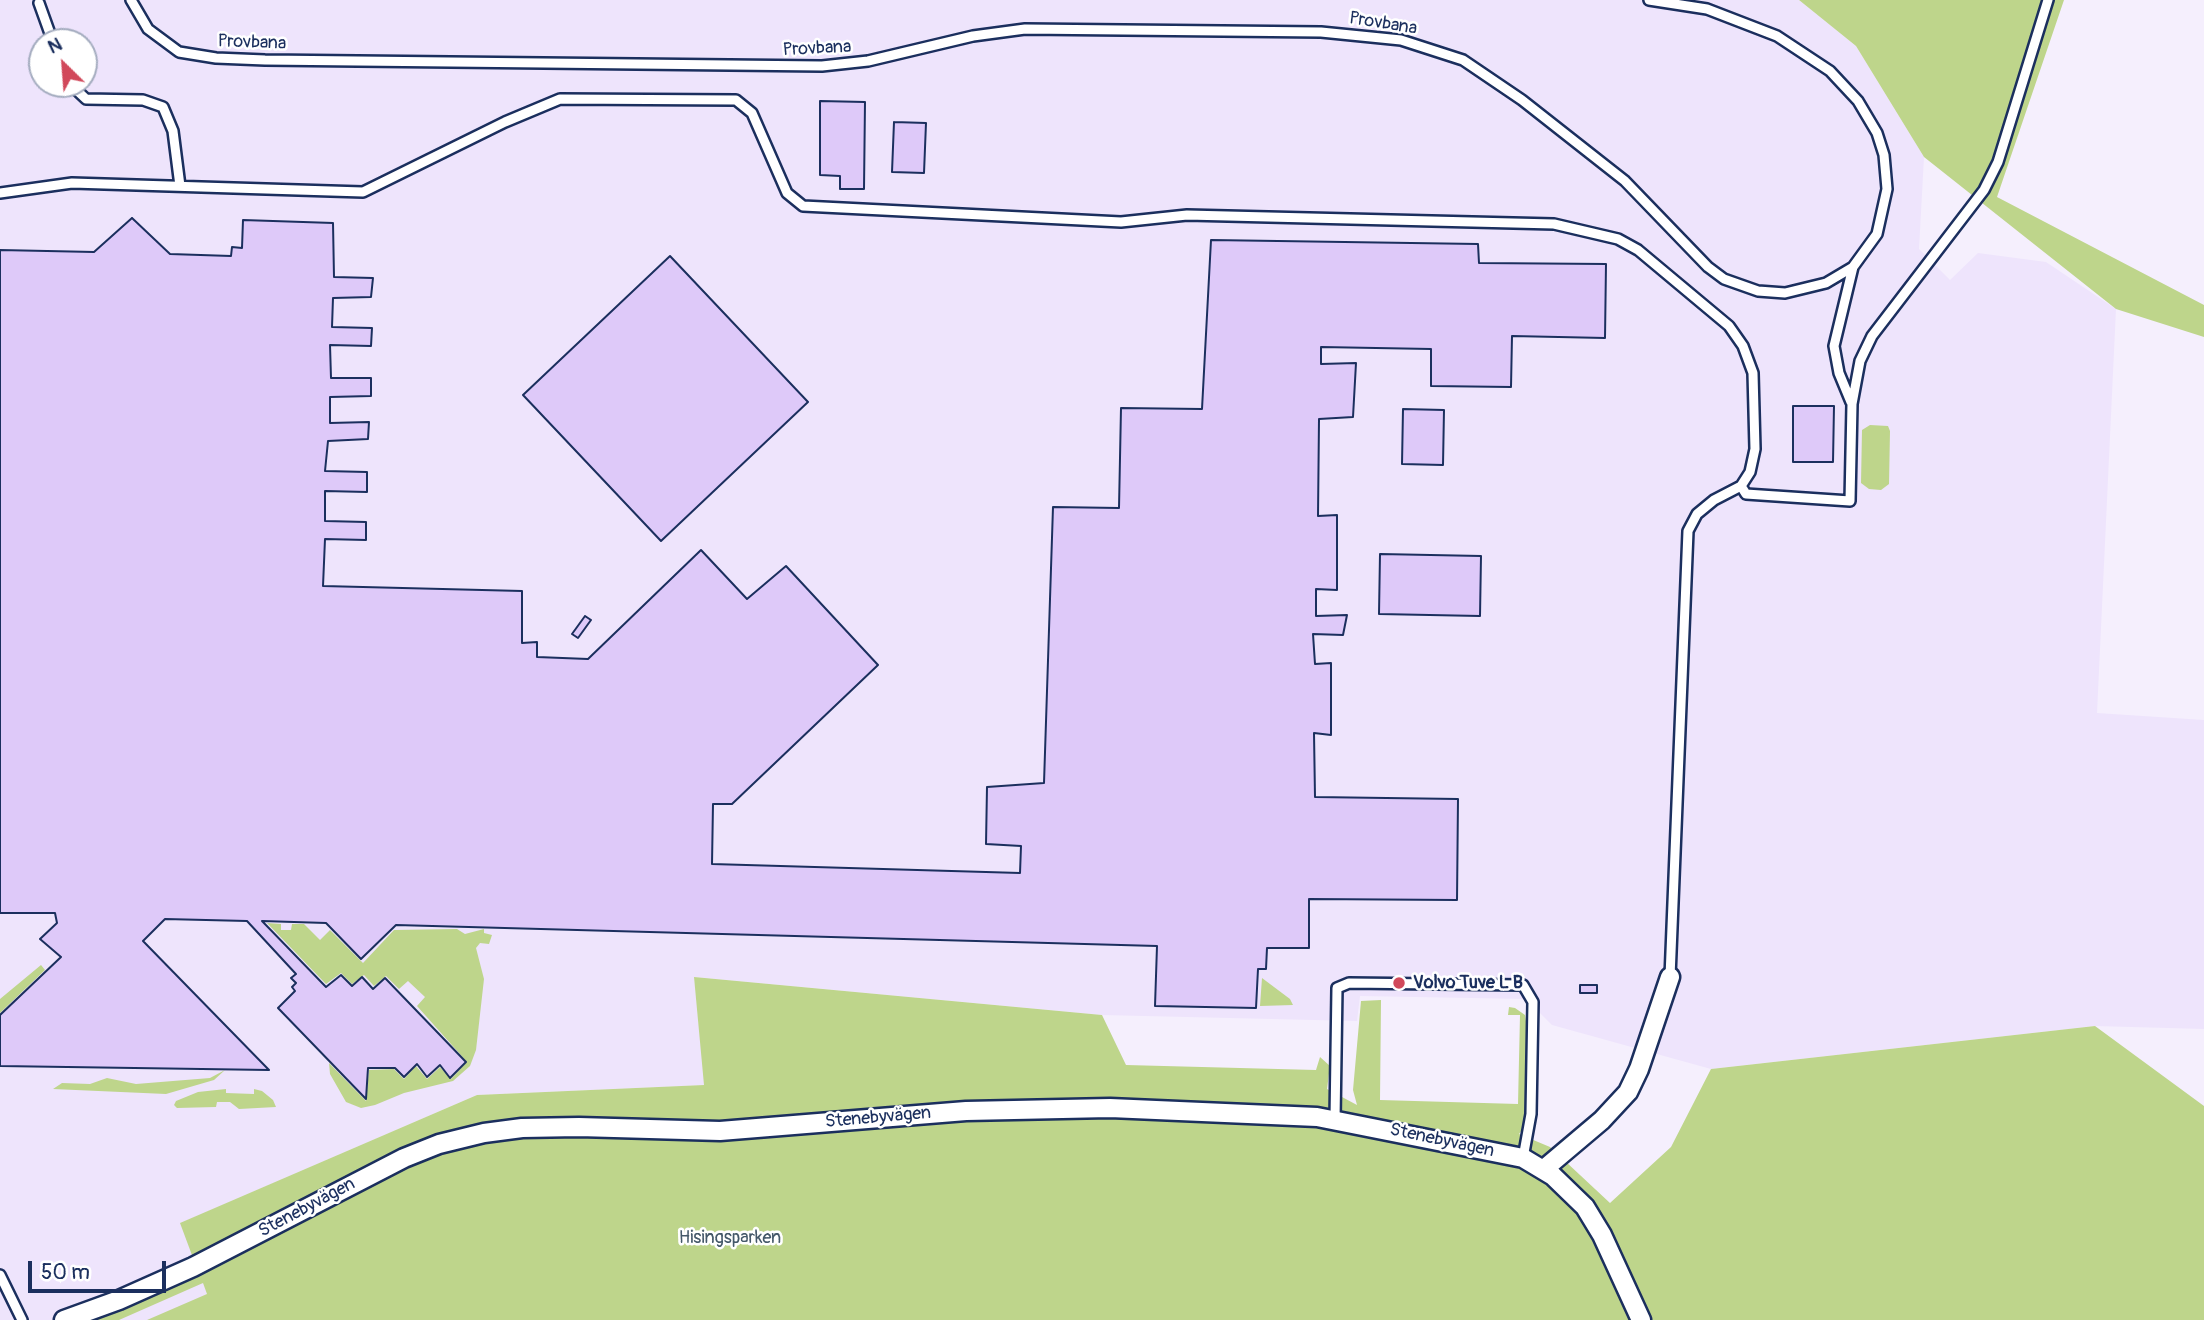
<!DOCTYPE html>
<html>
<head>
<meta charset="utf-8">
<style>
  body { margin:0 }
  #map { position:relative; width:2204px; height:1320px; overflow:hidden; background:#f5effd; font-family:Pangolin,sans-serif }
  canvas { display:block }
  .north { position:absolute; left:28px; top:28px; width:70px; height:70px; box-sizing:border-box; background:#fff; border:2px solid #a4acbf; border-radius:50%; rotate:335deg; font-size:19px; font-weight:700; line-height:28px; text-align:center; color:#1b2f5e }
  .north::after { content:''; display:block; margin:auto; width:24px; height:32px; background:#d1495b; clip-path:polygon(50% 0,100% 100%,50% 72%,0 100%) }
  .scale { position:absolute; left:28px; top:1261px; width:138px; height:32px; box-sizing:border-box; border:4px solid #1b2f5e; border-top:0; padding-left:9px; font-size:21px; line-height:24px; white-space:nowrap; color:#1b2f5e; -webkit-text-stroke:5px #fff; paint-order:stroke }
</style>
</head>
<body>
<div id="map">
<canvas width="2204" height="1320"></canvas>
<div class="north">N</div>
<div class="scale">50 m</div>
</div>
<script>
const ctx = document.querySelector('canvas').getContext('2d');
ctx.lineJoin = 'round';
function paint(path, color) { ctx.fillStyle = color; ctx.fill(path, 'evenodd'); }
const shape = rows => new Path2D(rows.map(r => 'M' + r).join(''));
function trace(path, color, width, dash) { ctx.strokeStyle = color; ctx.lineWidth = width; ctx.lineCap = dash ? 'butt' : 'round'; ctx.setLineDash(dash || []); ctx.stroke(path); }
function drawText(font, color, halo, rows, align = 'center') {
  ctx.font = font + ' Pangolin,sans-serif'; ctx.lineWidth = 5; ctx.setLineDash([]); ctx.textBaseline = 'middle'; ctx.strokeStyle = halo; ctx.fillStyle = color; for (const [text, x, y, turn = 0] of rows) {
    ctx.save(); ctx.translate(x, y); ctx.rotate((+turn || 0) * Math.PI / 180); ctx.textAlign = isNaN(turn) ? turn : align; if (halo) ctx.strokeText(text, 0, 0); ctx.fillText(text, 0, 0); ctx.restore();
  }
}
paint(shape([
  [0,0,1799,0,1856,46,1924,157,1919,249,1950,280,1978,253,2046,262,2116,309,2097,713,2204,720,2204,1029,2095,1026,1711,1069,1552,1025,1526,999,1360,996,1357,1021,1102,1015,694,977,705,1085,477,1095,181,1223,217,1320,0,1320],
  [42,42,84,42,84,84,42,84]
]), '#eee4fc');
paint(shape([
  [1799,0,2064,0,1997,197,2204,305,2204,337,2116,309,1924,157,1856,46],
  [1870,425,1888,426,1890,431,1889,484,1881,490,1869,489,1861,483,1862,430],
  [267,923,281,924,281,930,291,930,292,924,304,924,320,940,330,930,363,963,394,930,457,929,465,934,484,929,484,933,492,935,489,944,480,943,476,948,484,979,476,1050,470,1066,453,1081,404,1093,375,1105,361,1108,346,1102,330,1074,329,1063,366,1101,369,1070,394,1069,404,1079,416,1066,427,1079,440,1067,451,1079,467,1062,417,1006,425,997,408,981,399,989,386,976,374,986,364,975,352,984,341,973,326,984],
  [41,965,45,970,0,1013,0,999],
  [694,977,1102,1015,1126,1065,1316,1070,1320,1057,1330,1066,1327,1089,1357,1105,1353,1090,1361,1001,1381,1000,1380,1100,1518,1104,1520,1015,1508,1015,1509,1007,1515,1008,1525,1015,1526,1021,1526,1111,1525,1126,1519,1134,1550,1147,1610,1203,1671,1147,1711,1069,2095,1026,2204,1106,2204,1320,147,1320,207,1294,203,1283,119,1320,91,1320,199,1274,180,1223,477,1095,704,1085],
  [1262,978,1290,999,1293,1005,1260,1006],
  [225,1070,214,1080,166,1094,53,1089,62,1083,90,1084,107,1078,136,1084,210,1078],
  [226,1089,226,1093,254,1094,254,1089,262,1091,273,1100,276,1107,239,1109,230,1102,217,1102,216,1107,177,1108,174,1105,176,1101,198,1092]
]), '#bed58b');
const building = shape([
  [820,101,865,102,864,189,840,189,840,176,820,175,820,101],
  [894,122,926,123,924,173,892,172,894,122],
  [132,218,170,254,231,256,232,247,242,248,243,220,333,223,334,277,373,278,371,297,333,298,332,327,372,328,371,346,330,345,331,378,371,378,371,396,330,397,330,423,369,422,368,439,328,441,325,471,367,472,367,492,325,491,325,521,366,522,366,540,325,539,323,586,522,591,522,643,537,642,537,657,588,659,701,550,747,599,786,566,878,665,732,804,713,804,712,864,1020,873,1021,846,986,844,987,787,1044,783,1053,507,1119,508,1121,408,1202,409,1211,240,1478,244,1479,263,1606,264,1605,338,1512,336,1511,387,1431,386,1431,349,1321,347,1321,364,1356,363,1353,417,1319,419,1318,516,1337,515,1337,590,1316,589,1316,616,1347,615,1343,635,1313,634,1315,664,1331,663,1331,735,1314,733,1315,797,1458,799,1457,900,1309,899,1309,948,1267,948,1266,969,1258,969,1256,1008,1155,1006,1157,946,396,925,361,959,326,923,262,921,326,987,341,975,352,986,362,977,373,989,385,978,466,1062,450,1078,440,1065,427,1077,417,1064,404,1077,395,1068,368,1068,366,1099,278,1008,295,991,292,987,296,983,291,978,296,974,247,921,165,919,143,941,269,1070,0,1066,0,1015,61,957,40,939,57,923,55,913,0,913,0,250,94,252,132,218],
  [670,256,808,402,661,541,523,395,670,256],
  [1793,406,1834,406,1833,462,1793,462,1793,406],
  [1403,409,1444,410,1443,465,1402,464,1403,409],
  [1380,554,1481,556,1480,616,1379,614,1380,554],
  [585,616,591,620,578,638,572,634,585,616],
  [1580,985,1597,985,1597,993,1580,993,1580,985]
]);
paint(building, '#dec9f9');
trace(building, '#1b2f5e', 2);
const service = shape([
  [131,0,148,29,179,52,216,58,265,60,822,66,868,61,973,36,1025,29,1321,32,1401,40,1463,60,1522,100,1625,181,1708,267,1724,279,1758,291,1785,293,1826,283,1853,267,1877,234,1887,189,1884,155,1877,133,1858,101,1830,71,1777,36,1707,9,1649,0],
  [39,3,53,42],
  [70,84,86,99,143,100,163,107,173,131,180,186],
  [0,193,72,183,363,192,505,122,560,99,736,100,752,113,787,193,803,206,1121,222,1187,215,1554,224,1618,239,1638,250,1729,326,1743,346,1753,373,1755,449,1750,472,1741,486,1714,500,1697,514,1688,531,1670,977],
  [1851,402,1839,373,1834,346,1853,267],
  [1741,486,1746,494,1850,501,1852,404,1860,361,1872,336,1984,190,1998,162,2048,0],
  [1335,1119,1337,988,1349,983,1523,985,1533,1002,1531,1114,1523,1158],
  [0,1275,22,1320]
]);
const minor = shape([
  [1544,1169,1602,1120,1628,1092,1639,1069,1670,977],
  [64,1320,119,1300,193,1267,404,1158,439,1144,484,1133,522,1128,579,1127,720,1131,966,1111,1110,1108,1317,1117,1523,1158,1553,1176,1585,1207,1602,1235,1641,1320]
]);
trace(service, '#1b2f5e', 14);
trace(minor, '#1b2f5e', 23);
trace(service, '#fff', 9);
trace(minor, '#fff', 18);
for (const [x, y, r, color] of [
  [1399,983,7,"#d1495b"]
]) { const dot = new Path2D(); dot.arc(x, y, r, 0, 2 * Math.PI); ctx.fillStyle = color; ctx.fill(dot); trace(dot, '#fff', 2.5); }
drawText('18px', '#1b2f5e', '#fff', [
  ["Provbana",1383,24,9],
  ["Provbana",252,43,2],
  ["Provbana",817,49,-3],
  ["Stenebyvägen",878,1118,-5],
  ["Stenebyvägen",1442,1141,12],
  ["Stenebyvägen",307,1208,-28]
]);
drawText('bold 18px', '#1b2f5e', '#fff', [
  ["Volvo Tuve L B",1413,983]
], 'left');
drawText('18px', '#445869', '#fff', [
  ["Hisingsparken",730,1238]
]);
</script>
</body>
</html>
